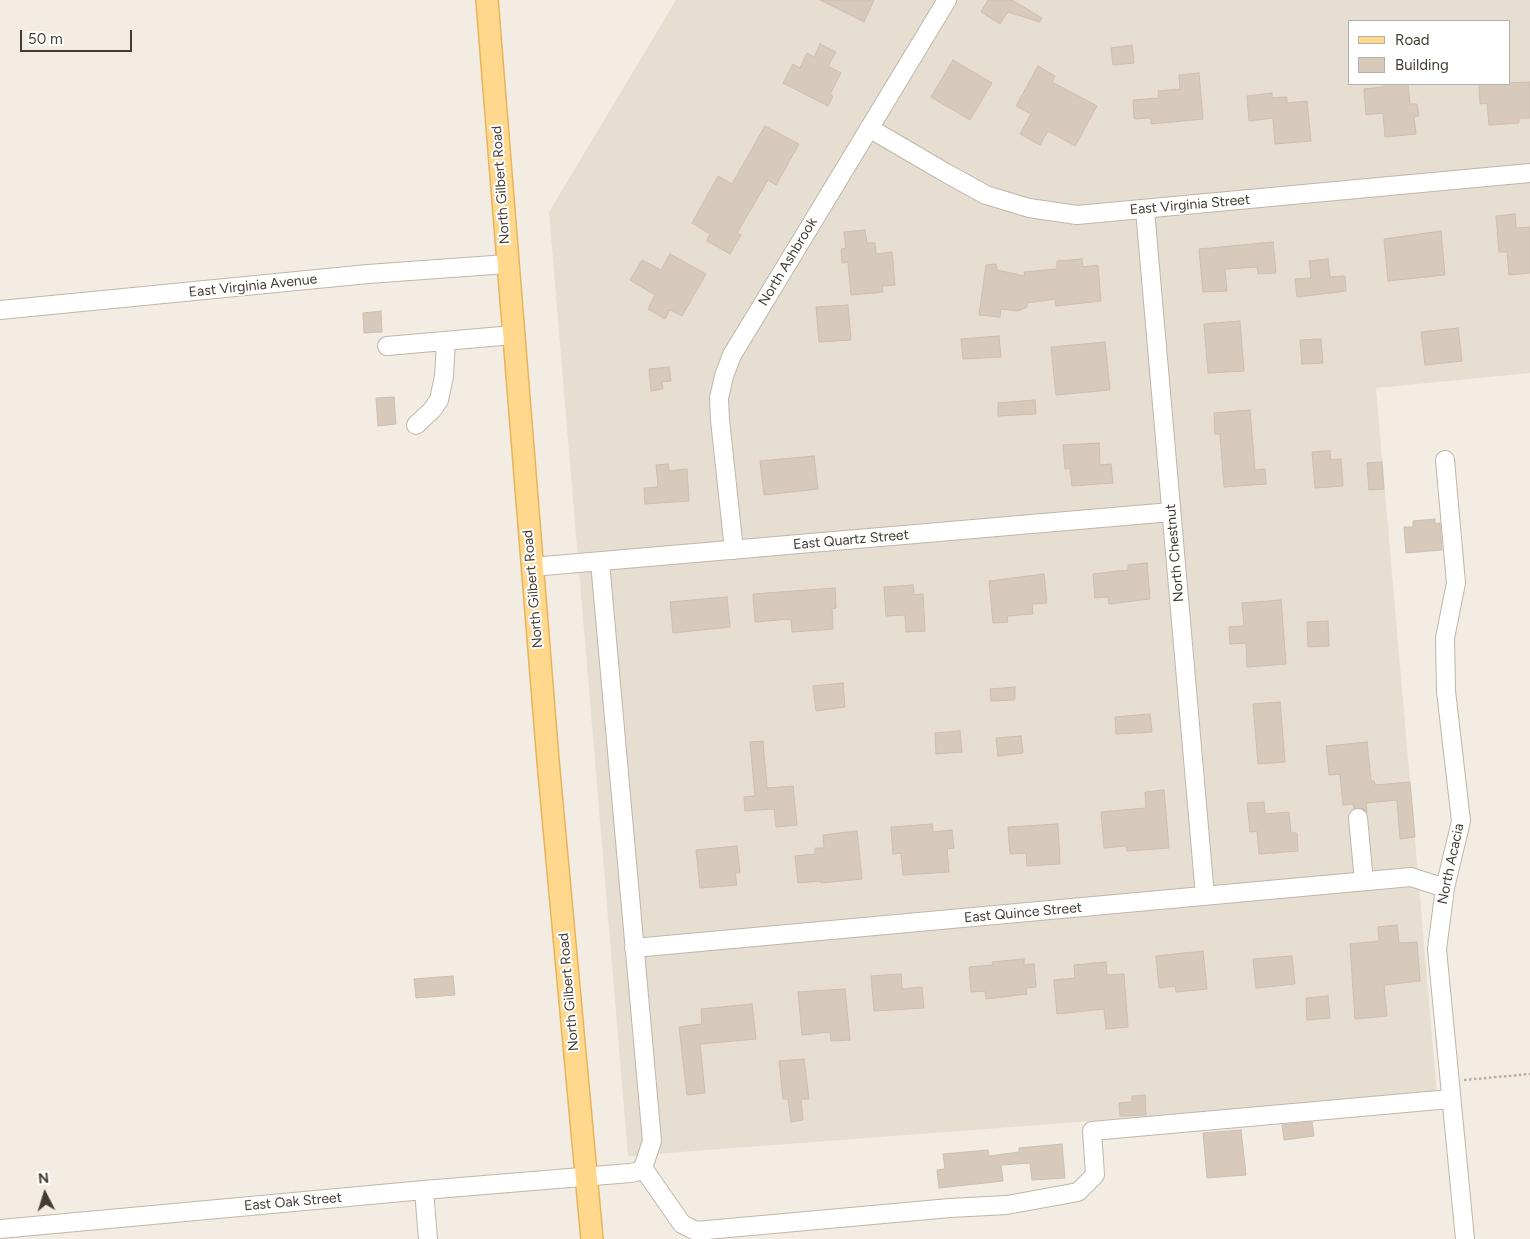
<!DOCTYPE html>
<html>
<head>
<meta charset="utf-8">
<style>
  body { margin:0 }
  #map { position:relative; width:1530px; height:1239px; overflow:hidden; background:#f2ece2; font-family:Figtree,sans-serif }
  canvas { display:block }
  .legend { position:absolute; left:1348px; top:20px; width:162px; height:65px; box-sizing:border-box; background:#fff; border:1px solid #b4b1ad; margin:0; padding:6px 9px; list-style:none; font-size:15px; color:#433c33 }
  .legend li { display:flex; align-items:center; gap:10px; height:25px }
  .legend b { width:25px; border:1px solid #b4b1ad }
  .north { position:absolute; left:20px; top:1169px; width:50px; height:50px; -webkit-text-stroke:4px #fff; paint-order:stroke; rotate:355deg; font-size:14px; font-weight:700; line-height:20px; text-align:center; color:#433c33 }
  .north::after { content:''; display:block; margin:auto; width:18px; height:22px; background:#433c33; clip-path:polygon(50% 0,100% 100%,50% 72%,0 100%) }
  .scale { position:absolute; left:20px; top:30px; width:112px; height:22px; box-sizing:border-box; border:2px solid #433c33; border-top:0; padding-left:6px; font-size:15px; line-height:18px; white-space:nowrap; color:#433c33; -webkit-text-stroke:4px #fff; paint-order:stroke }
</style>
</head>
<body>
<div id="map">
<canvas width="1530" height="1239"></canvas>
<ul class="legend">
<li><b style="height:6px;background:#ffd88e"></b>Road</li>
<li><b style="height:14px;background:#d7caba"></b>Building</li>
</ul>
<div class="north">N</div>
<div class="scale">50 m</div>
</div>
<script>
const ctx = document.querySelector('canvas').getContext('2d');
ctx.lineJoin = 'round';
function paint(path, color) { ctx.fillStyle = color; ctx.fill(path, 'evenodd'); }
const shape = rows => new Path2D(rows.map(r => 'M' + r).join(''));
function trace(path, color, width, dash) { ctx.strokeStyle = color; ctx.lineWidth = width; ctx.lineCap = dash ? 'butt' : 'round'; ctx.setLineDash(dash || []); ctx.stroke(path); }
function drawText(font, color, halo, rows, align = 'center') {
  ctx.font = font + ' Figtree,sans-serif'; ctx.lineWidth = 4; ctx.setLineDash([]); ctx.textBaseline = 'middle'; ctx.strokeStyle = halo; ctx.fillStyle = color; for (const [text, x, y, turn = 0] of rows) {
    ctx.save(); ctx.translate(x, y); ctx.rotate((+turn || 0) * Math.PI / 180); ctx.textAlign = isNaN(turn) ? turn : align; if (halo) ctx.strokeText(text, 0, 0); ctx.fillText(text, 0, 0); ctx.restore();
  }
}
paint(shape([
  [676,0,1530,0,1530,373,1376,388,1437,1095,628,1156,549,212],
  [1349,21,1509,21,1509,84,1349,84]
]), '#e6ded0');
const building = shape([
  [820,0,874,0,864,22,820,0],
  [988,0,1012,0,1042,18,1040,22,1008,12,1000,24,981,12,988,0],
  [820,44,836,52,828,66,841,73,830,94,833,96,828,106,783,83,793,64,800,68,807,53,814,57,820,44],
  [1132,45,1134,63,1113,65,1111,48,1132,45],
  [953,60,992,83,970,120,931,97,953,60],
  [1038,66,1055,76,1052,82,1097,106,1075,146,1048,131,1040,145,1020,134,1031,114,1016,106,1038,66],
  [1199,73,1203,119,1151,124,1151,118,1134,119,1133,100,1159,98,1158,91,1180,89,1179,75,1199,73],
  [1530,82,1530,118,1519,118,1519,123,1489,125,1487,103,1480,104,1479,84,1530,82],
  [1384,84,1408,84,1410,104,1417,104,1419,116,1414,117,1416,134,1385,137,1383,113,1366,115,1364,89,1384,87,1384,84],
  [1272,93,1272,98,1287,97,1287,103,1307,101,1311,141,1275,144,1273,118,1249,121,1247,96,1272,93],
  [765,126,799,144,776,185,768,180,737,233,741,235,730,254,707,241,710,234,692,223,718,176,732,184,765,126],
  [1515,214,1516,228,1530,227,1530,273,1509,275,1507,252,1499,252,1496,216,1515,214],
  [865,230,867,243,875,243,876,254,892,252,895,285,882,286,883,292,851,295,848,262,842,263,841,249,846,248,844,232,865,230],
  [1441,231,1445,275,1388,281,1384,239,1441,231],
  [1273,242,1276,273,1258,274,1257,267,1225,269,1227,291,1203,292,1199,249,1273,242],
  [670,254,706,274,682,316,670,310,665,319,648,309,655,295,630,280,642,260,661,270,670,254],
  [1082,259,1083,267,1098,265,1101,301,1056,306,1055,299,1027,303,1027,307,1018,311,1001,309,1000,317,979,315,986,265,996,264,997,270,1025,276,1024,272,1057,269,1057,261,1082,259],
  [1328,259,1330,277,1345,276,1346,291,1297,297,1295,279,1311,278,1309,261,1328,259],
  [848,305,851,340,819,342,816,307,848,305],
  [381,311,382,332,364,333,363,313,381,311],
  [1240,321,1244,371,1208,373,1204,324,1240,321],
  [1458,328,1462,361,1425,365,1421,332,1458,328],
  [999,336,1001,357,963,359,961,339,999,336],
  [1321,339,1323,363,1302,364,1300,340,1321,339],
  [1105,342,1110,390,1056,395,1051,347,1105,342],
  [669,367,671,381,662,382,663,389,651,391,649,369,669,367],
  [394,397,396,424,378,426,376,398,394,397],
  [1035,400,1036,414,998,416,998,403,1035,400],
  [1250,410,1255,470,1265,469,1266,484,1224,487,1220,434,1215,434,1214,413,1250,410],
  [1099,443,1100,465,1111,464,1113,483,1072,486,1070,468,1065,469,1063,445,1099,443],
  [1330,451,1331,460,1341,459,1343,486,1315,488,1312,452,1330,451],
  [814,456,818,489,764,495,760,461,814,456],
  [1382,462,1384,489,1369,490,1367,463,1382,462],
  [668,464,669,471,687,469,689,501,645,504,644,488,658,487,656,465,668,464],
  [1435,519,1435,524,1440,523,1442,550,1406,553,1404,527,1413,527,1413,521,1435,519],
  [1147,563,1150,599,1109,604,1108,597,1095,598,1093,574,1128,570,1128,565,1147,563],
  [1044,574,1047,603,1032,604,1033,614,1007,616,1008,622,993,623,989,581,1044,574],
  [913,585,914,595,923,594,925,631,906,632,905,615,886,616,884,587,913,585],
  [835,588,836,608,832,609,833,629,792,632,791,619,755,622,753,594,835,588],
  [727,597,730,627,673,633,670,602,727,597],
  [1281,600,1286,664,1247,667,1246,643,1230,644,1229,627,1244,626,1242,603,1281,600],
  [1328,621,1329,646,1308,647,1307,622,1328,621],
  [843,683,845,707,816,711,813,686,843,683],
  [1015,687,1015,700,991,701,990,689,1015,687],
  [1280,702,1285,762,1258,764,1253,704,1280,702],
  [1150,714,1152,732,1116,734,1115,717,1150,714],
  [960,731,962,752,936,754,935,733,960,731],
  [1021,736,1023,753,998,756,996,738,1021,736],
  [763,741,767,788,793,786,797,825,776,827,774,809,745,811,744,797,755,796,750,742,763,741],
  [1367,742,1371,781,1374,781,1375,785,1410,782,1415,837,1400,839,1397,800,1366,803,1367,813,1362,808,1354,809,1353,804,1343,805,1340,774,1329,775,1326,746,1367,742],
  [1164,790,1169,848,1127,851,1126,846,1104,848,1101,812,1146,808,1145,792,1164,790],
  [1264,802,1265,814,1289,812,1291,833,1297,833,1298,851,1259,854,1257,831,1250,832,1247,803,1264,802],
  [932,824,933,832,952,830,954,848,947,849,949,872,903,875,901,853,893,854,891,827,932,824],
  [1058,824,1060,864,1027,866,1026,853,1010,854,1008,827,1058,824],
  [857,831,862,879,821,883,821,881,798,883,795,856,815,854,815,848,824,848,823,835,857,831],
  [737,846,740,873,735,873,737,885,700,888,696,850,737,846],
  [1397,925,1399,943,1417,942,1420,981,1384,985,1387,1016,1355,1019,1350,944,1379,941,1378,927,1397,925],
  [1203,951,1207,989,1176,992,1175,986,1159,988,1156,956,1203,951],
  [1292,956,1295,984,1256,988,1253,959,1292,956],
  [1024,959,1024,965,1034,964,1036,987,1026,988,1027,994,986,999,985,991,971,992,969,967,993,965,992,962,1024,959],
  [1106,962,1107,975,1124,974,1128,1027,1106,1029,1104,1009,1057,1014,1054,980,1075,978,1074,965,1106,962],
  [901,974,902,989,922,987,924,1008,874,1011,871,976,901,974],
  [453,976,455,995,416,998,414,979,453,976],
  [845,989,850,1040,831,1041,830,1032,802,1035,798,992,845,989],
  [1328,996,1330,1018,1307,1020,1306,998,1328,996],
  [752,1004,756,1039,700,1044,705,1093,687,1095,679,1027,702,1024,701,1009,752,1004],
  [804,1059,809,1099,801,1099,803,1120,791,1122,788,1099,783,1099,779,1061,804,1059],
  [1145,1095,1146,1115,1120,1116,1119,1103,1132,1102,1132,1096,1145,1095],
  [1312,1122,1314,1136,1284,1140,1282,1125,1312,1122],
  [1241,1130,1246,1175,1207,1178,1203,1133,1241,1130],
  [1062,1144,1065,1178,1032,1180,1030,1163,1001,1165,1003,1181,939,1188,937,1170,945,1169,943,1154,988,1150,989,1156,1019,1152,1019,1148,1062,1144]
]);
paint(building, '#d7caba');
trace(building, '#cfbeab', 1);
const minor = shape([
  [869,128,946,173,986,195,1029,208,1077,215,1530,173],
  [1145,210,1205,896],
  [0,310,368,274,507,264],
  [387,346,513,335],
  [416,425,432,410,439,400,444,376,446,341],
  [1445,460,1456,583,1445,638,1446,691,1461,821,1445,888,1437,949,1465,1239],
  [734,550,720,420,719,398,724,376,732,355,947,0],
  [532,567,1171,512],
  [1358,818,1364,881],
  [634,948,1411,877,1445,888],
  [643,1168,682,1224,696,1231,950,1208,1007,1205,1078,1192,1095,1175,1092,1131,1450,1099],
  [424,1190,428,1239],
  [0,1229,424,1190,630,1173,636,1172,643,1168,652,1141,600,562]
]);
const major = shape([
  [487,0,548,761,592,1239]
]);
trace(minor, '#c0b6a8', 20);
trace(major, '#e7b45b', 24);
trace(shape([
  [1464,1080,1530,1074]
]), '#c0ae96', 2.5, [2.5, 2.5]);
trace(minor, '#fff', 18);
trace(major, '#ffd88e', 21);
drawText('14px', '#433c33', '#fff', [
  ["North Gilbert Road",501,185,-94],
  ["East Virginia Street",1190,205,-5],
  ["North Ashbrook",788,262,-59],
  ["East Virginia Avenue",253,286,-6],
  ["East Quartz Street",851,540,-5],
  ["North Chestnut",1175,553,-95],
  ["North Gilbert Road",533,589,-95],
  ["North Acacia",1451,864,-78],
  ["East Quince Street",1023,913,-5],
  ["North Gilbert Road",569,992,-95],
  ["East Oak Street",293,1202,-5]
]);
</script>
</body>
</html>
